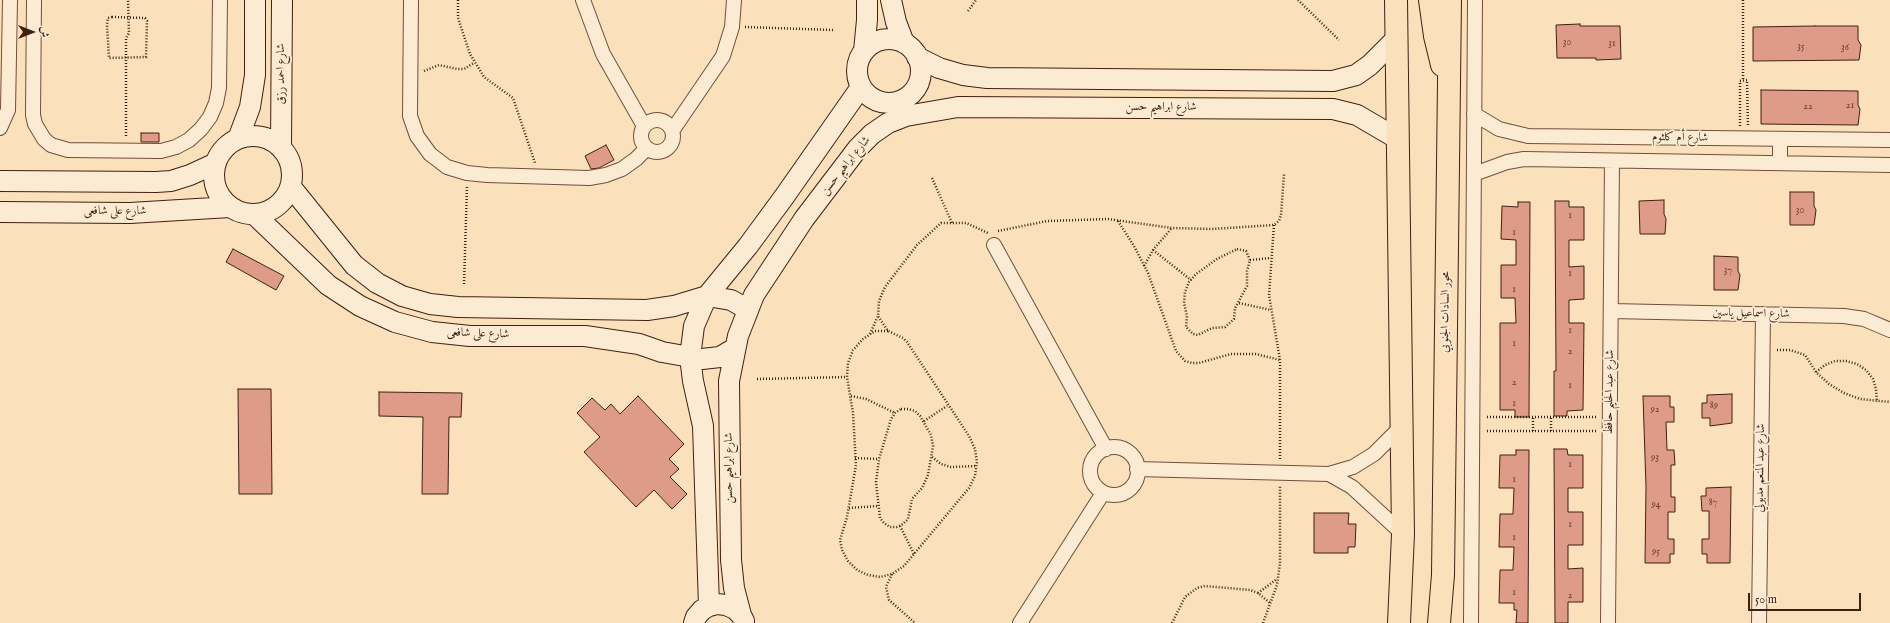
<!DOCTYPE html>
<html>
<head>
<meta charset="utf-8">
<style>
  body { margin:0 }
  #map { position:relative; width:1890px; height:623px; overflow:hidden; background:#fae0bb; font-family:"IM FELL English",Amiri,serif }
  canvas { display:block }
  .north { position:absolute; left:12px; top:12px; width:40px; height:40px; -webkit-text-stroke:3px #fcebd3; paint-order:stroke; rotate:90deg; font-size:11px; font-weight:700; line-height:16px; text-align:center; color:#421f12 }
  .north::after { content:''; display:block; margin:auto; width:14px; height:18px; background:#421f12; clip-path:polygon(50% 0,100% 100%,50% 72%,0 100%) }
  .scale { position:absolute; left:1748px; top:593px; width:113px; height:18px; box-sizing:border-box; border:2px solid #421f12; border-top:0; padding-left:5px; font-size:12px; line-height:14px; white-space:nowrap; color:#421f12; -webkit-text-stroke:3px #fcebd3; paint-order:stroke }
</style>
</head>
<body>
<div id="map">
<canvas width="1890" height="623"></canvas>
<div class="north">ش</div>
<div class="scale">50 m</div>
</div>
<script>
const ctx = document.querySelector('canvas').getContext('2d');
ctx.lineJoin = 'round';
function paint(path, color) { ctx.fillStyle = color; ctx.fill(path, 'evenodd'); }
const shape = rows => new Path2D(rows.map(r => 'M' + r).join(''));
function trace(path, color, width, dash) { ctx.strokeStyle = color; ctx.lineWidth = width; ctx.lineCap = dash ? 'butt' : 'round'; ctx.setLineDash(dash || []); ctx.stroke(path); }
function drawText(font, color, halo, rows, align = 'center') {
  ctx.font = font + ' "IM FELL English",Amiri,serif'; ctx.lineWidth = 3.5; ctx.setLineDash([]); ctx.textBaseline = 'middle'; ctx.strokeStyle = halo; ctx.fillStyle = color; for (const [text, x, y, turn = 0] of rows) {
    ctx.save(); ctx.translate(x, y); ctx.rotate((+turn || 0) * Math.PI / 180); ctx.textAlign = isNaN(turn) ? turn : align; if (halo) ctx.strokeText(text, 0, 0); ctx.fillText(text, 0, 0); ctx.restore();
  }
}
const building = shape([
  [1580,24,1580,26,1620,26,1621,59,1596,60,1596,58,1557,58,1556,25,1580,24],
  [1815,26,1858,26,1858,40,1861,45,1859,60,1753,61,1753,27,1815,26],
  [1761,90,1858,91,1858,105,1860,109,1858,125,1761,124,1761,90],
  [141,133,159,133,159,142,141,142,141,133],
  [606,145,614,160,599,168,591,169,585,156,606,145],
  [1790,192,1814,192,1814,206,1816,210,1814,225,1790,225,1790,192],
  [1664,200,1664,214,1666,219,1665,234,1640,234,1639,201,1664,200],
  [1555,201,1569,201,1569,207,1584,207,1584,240,1569,240,1569,267,1584,266,1584,299,1569,300,1569,323,1584,323,1583,410,1567,411,1567,416,1554,416,1554,371,1556,371,1555,201],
  [1518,202,1530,202,1529,417,1515,417,1515,410,1500,410,1500,323,1516,323,1515,298,1501,298,1501,265,1516,265,1516,240,1501,239,1502,206,1518,207,1518,202],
  [233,249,284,276,276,290,226,262,233,249],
  [1714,256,1738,257,1738,271,1740,275,1738,290,1714,290,1714,256],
  [238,389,271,389,272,494,239,494,238,389],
  [379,392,462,393,461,417,449,417,448,494,422,494,423,417,379,416,379,392],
  [1732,394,1732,423,1710,426,1710,418,1702,418,1702,403,1707,403,1707,395,1732,394],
  [638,396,684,444,669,459,679,469,670,477,687,494,672,509,654,490,636,507,584,452,600,437,577,413,592,398,605,410,611,404,620,414,638,396],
  [1643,396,1670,396,1670,407,1674,407,1674,422,1666,422,1667,450,1674,450,1675,465,1671,465,1671,497,1675,497,1675,512,1668,512,1668,539,1674,539,1674,554,1670,554,1670,563,1645,563,1646,487,1643,396],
  [1554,449,1567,449,1568,455,1583,455,1583,488,1568,488,1568,512,1583,512,1583,545,1568,545,1568,569,1583,568,1583,602,1568,602,1568,623,1555,623,1554,449],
  [1516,450,1529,450,1528,623,1516,623,1517,610,1514,610,1514,603,1499,603,1500,570,1513,570,1514,547,1499,547,1500,514,1513,514,1514,488,1499,488,1500,455,1516,455,1516,450],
  [1731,487,1730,563,1707,563,1707,554,1702,554,1702,539,1709,539,1709,511,1702,511,1701,496,1706,496,1706,488,1731,487],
  [1314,513,1349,513,1348,524,1356,524,1355,547,1348,547,1348,553,1314,553,1314,513]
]);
paint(building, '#de9c88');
trace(building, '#421f12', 1);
const street = shape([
  [34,0,33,115,35,124,44,139,51,145,68,150,161,151,176,147,189,140,201,129,210,117,216,103,219,88,220,0],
  [411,0,410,116,417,136,430,154,447,167,467,173,487,175,589,178,606,175,622,169,636,159,647,148],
  [583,0,603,54,644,126],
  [901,101,906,116],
  [1474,114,1499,129,1528,136,1890,140],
  '641 136a16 16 0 1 1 32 0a16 16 0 1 1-32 0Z',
  [0,128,8,110,10,0],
  [672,131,723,56,732,27,734,0],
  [1780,163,1780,139],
  [1474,174,1507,162,1524,159,1890,165],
  [994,245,1106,449],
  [1611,311,1844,316,1864,319,1890,330],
  '1090 471a24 24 0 1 1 48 0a24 24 0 1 1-48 0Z',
  [1137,469,1329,474,1353,467,1374,454,1401,427],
  [1329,474,1352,487,1403,534],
  [1020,623,1103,493],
  [1471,623,1475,0],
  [1608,623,1612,161],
  [1759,623,1763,314]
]);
const secondary = shape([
  [891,0,896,22,904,43],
  '857 71a32 32 0 1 1 64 0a32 32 0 1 1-64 0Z',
  [864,51,867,20,867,0],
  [917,57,939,68,963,75,987,78,1333,81,1356,75,1370,65,1396,39],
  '214 175a39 39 0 1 1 78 0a39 39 0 1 1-78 0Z',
  [238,139,250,107,255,75,255,0],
  [281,148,282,0],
  [0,181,156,182,171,181,190,175,216,163],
  [291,187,354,265,377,283,402,296,430,304,458,307,647,310,674,306,707,296,731,300,747,309],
  [0,212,130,213,230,207],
  [255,215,328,285,360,306,395,322,432,332,470,336,585,336,639,344,662,352,702,359,720,357,735,348],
  [709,606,703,426,693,381,690,357,694,326,707,296,748,246,784,197,861,87],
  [741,615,734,588,731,560,729,381,738,336,754,295,804,219,858,148,872,134,888,123,906,116,958,107,1333,109,1357,115,1398,139],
  [694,623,696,617,702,610,709,606,717,604,726,605,735,609,741,615,744,621]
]);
const primary = shape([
  [1396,0,1403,534,1399,623],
  [1430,0,1435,36,1442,65],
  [1439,623,1443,575,1450,0]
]);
trace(street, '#704f3c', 16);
trace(secondary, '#421f12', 22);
trace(primary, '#421f12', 24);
trace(shape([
  [458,0,458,18,470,54,484,77,513,98,535,163],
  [1298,0,1339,40],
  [1743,0,1743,80],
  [968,11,976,0],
  [112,17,145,18,147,21,146,57,109,58,107,24,108,18,112,17],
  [745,27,833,30],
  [424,71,439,65,457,69,464,69,474,63],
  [1740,126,1740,81,1747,80,1748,126],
  [126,136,126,38,129,33,128,0],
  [932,178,952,223],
  [1118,221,1134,246,1148,273,1176,351,1185,361,1192,363,1199,363,1231,354,1256,354,1280,360],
  [1274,225,1269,295,1280,360,1280,459],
  [998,231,1047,221,1108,219,1172,228,1212,229,1274,225,1279,221,1281,215,1284,174],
  [1237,249,1246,251,1250,260,1247,271,1247,286,1235,308,1234,319,1225,327,1212,328,1198,335,1193,334,1186,327,1187,316,1184,303,1185,292,1189,282,1196,274,1217,259,1237,249],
  [1153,250,1191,280],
  [1250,260,1271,258],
  [1144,266,1153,250,1171,229],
  [464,284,467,186],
  [1239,303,1271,310],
  [888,331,875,331,863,339,853,350,848,363,847,377,853,413,856,465,847,517,840,540,842,550,848,561,857,570,868,575,880,577,892,574,904,566,969,488,975,476,977,462,975,449,969,436,907,342,903,338,888,331,878,316,879,301,885,287,917,245,941,223,966,223,988,233],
  [870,334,878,316],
  [1777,350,1790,350,1805,355,1816,372,1829,384,1844,393,1860,399,1890,402],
  [1816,372,1825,365,1835,361,1846,361,1857,364,1866,370,1873,379,1876,389,1877,402],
  [757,379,847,377],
  [851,396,866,399,895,413],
  [901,409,908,409,915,411,920,416,931,435,933,446,928,475,922,488,912,499,908,519,903,524,897,527,890,527,884,523,880,518,876,482,879,459,891,419,895,413,901,409],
  [1487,417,1596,417],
  [924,421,947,406],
  [1487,431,1596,431],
  [1533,431,1533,417],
  [1551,431,1551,417],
  [932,457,941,464,951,467,977,466],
  [855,458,879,459],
  [849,508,878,506],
  [900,526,914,554],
  [892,574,886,587,889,600,915,623],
  [1258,593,1277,579],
  [1172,623,1185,597,1197,588,1205,586,1250,590,1258,593,1270,603],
  [1263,623,1277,585,1280,563,1280,486]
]), '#421f12', 2.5, [1, 2]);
trace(street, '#fcebd3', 14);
trace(secondary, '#fcebd3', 20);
trace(primary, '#fae0bb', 22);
drawText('10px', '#693e30', null, [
  ["30",1567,43],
  ["31",1612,44],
  ["35",1801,47],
  ["36",1845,48],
  ["21",1850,106],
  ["22",1808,107],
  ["30",1800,211],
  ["1",1570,216],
  ["1",1514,233],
  ["37",1728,271],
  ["1",1570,274],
  ["1",1514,290],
  ["1",1570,331],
  ["1",1514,344],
  ["2",1570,352],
  ["2",1514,383],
  ["1",1570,386],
  ["1",1514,404],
  ["89",1714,406],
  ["92",1655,410],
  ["93",1655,458],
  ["1",1570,465],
  ["1",1514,480],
  ["87",1713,503],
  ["94",1656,505],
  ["1",1570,525],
  ["1",1514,538],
  ["95",1656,552],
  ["1",1514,593],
  ["2",1570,596]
]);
drawText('12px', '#421f12', '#fcebd3', [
  ["شارع احمد رزق",282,74,-90],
  ["شارع ابراهيم حسن",1161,108],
  ["شارع أم كلثوم",1680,138,1],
  ["شارع ابراهيم حسن",846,166,-51],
  ["شارع على شافعى",115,212],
  ["محور السادات الجنوبي",1446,312,-89],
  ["شارع اسماعيل ياسين",1751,314,1],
  ["شارع على شافعى",478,334,2],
  ["شارع عبد الحليم حافظ",1610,392,-89],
  ["شارع ابراهيم حسن",730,468,-90],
  ["شارع عبد المنعم مدبولي",1761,468,-89]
]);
</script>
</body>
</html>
